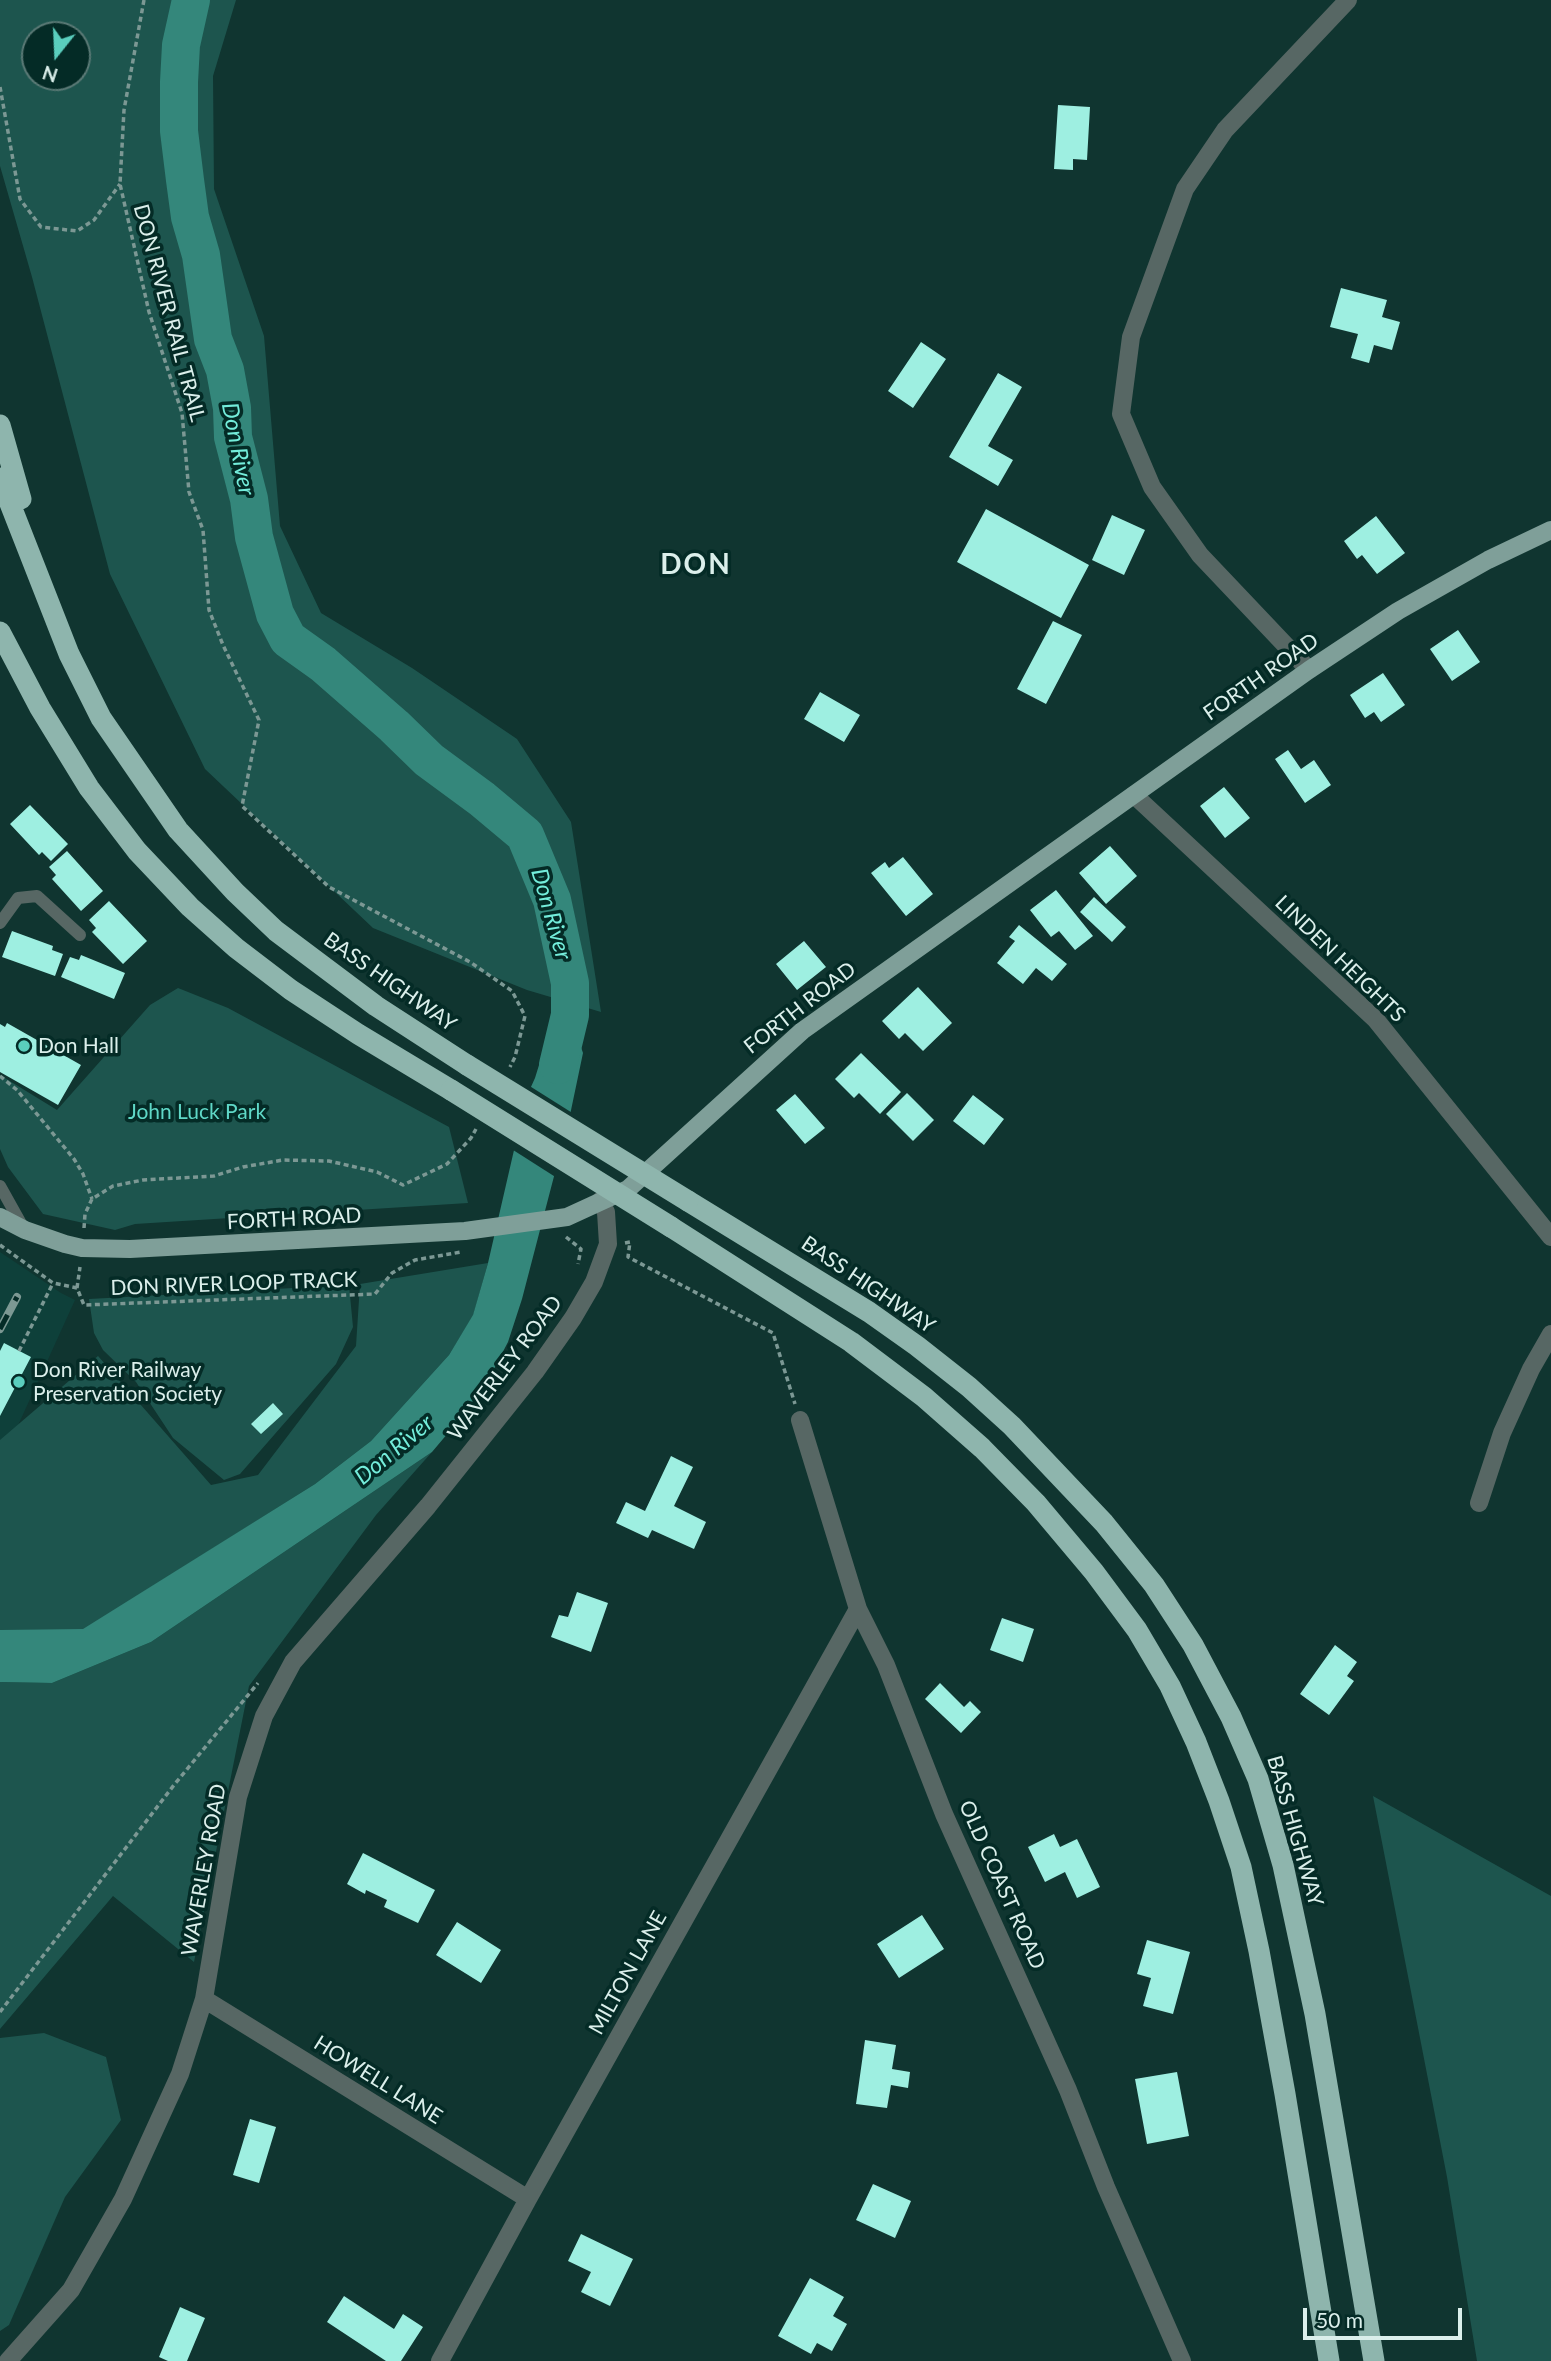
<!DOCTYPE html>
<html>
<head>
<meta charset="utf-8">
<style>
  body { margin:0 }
  #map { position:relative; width:1551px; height:2361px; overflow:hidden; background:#103530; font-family:Lato,sans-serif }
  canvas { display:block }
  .north { position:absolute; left:21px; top:21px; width:70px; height:70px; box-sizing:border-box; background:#042b26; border:2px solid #5a7975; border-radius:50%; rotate:198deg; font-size:19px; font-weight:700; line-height:28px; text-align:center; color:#dbefeb }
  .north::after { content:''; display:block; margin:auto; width:24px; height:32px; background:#5acebd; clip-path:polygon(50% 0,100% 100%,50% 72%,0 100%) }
  .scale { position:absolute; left:1303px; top:2308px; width:159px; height:32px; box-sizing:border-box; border:4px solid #dbefeb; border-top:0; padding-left:9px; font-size:21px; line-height:24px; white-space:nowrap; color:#dbefeb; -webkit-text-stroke:5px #042b26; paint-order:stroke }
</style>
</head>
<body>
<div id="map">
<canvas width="1551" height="2361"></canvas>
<div class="north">N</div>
<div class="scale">50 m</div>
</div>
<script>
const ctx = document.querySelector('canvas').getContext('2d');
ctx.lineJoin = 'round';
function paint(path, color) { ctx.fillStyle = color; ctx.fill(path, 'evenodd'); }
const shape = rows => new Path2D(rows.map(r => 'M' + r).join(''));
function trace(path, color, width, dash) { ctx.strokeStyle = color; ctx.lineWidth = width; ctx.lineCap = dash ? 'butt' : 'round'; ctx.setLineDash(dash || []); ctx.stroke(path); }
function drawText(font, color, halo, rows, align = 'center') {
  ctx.font = font + ' Lato,sans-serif'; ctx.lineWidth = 7; ctx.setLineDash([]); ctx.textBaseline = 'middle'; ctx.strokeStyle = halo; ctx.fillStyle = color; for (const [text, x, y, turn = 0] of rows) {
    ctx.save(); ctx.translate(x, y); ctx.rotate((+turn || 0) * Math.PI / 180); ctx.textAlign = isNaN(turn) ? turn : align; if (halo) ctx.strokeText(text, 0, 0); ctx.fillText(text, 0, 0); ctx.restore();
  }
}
paint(shape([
  [0,1252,61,1293,75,1300,0,1465]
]), '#0e403a');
paint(shape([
  [0,0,236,0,213,76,214,189,264,336,280,526,321,613,412,668,517,739,571,822,601,1012,527,990,373,928,205,769,110,574,32,277,0,166],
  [35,35,77,35,77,77,35,77],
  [178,988,228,1008,449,1127,468,1203,135,1224,115,1230,43,1214,8,1167,0,1149,0,1075,57,1110,150,1005],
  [488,1263,473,1316,449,1355,371,1441,315,1484,83,1630,0,1630,0,1440,98,1356,211,1485,258,1475,356,1346,360,1284],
  [349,1285,353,1327,336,1364,240,1474,224,1480,173,1438,136,1382,103,1350,94,1333,89,1299],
  [432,1452,376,1515,249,1686,194,1962,113,1896,0,2029,0,1682,52,1683,151,1642],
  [1373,1796,1551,1896,1551,2361,1477,2361,1447,2177],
  [44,2033,106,2057,121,2120,65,2197,9,2325,0,2331,0,2038]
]), '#1d554e');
paint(shape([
  [570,1015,583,1053,570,1115,522,1299,508,1342,481,1394,432,1452,151,1642,52,1683,0,1682,0,1630,83,1629,315,1484,371,1441,449,1355,473,1315,488,1263,526,1098,535,1078,548,1036]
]), '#34877b');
paint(shape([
  [528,1085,574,1114,557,1178,510,1148,522,1097]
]), '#103530');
trace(shape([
  [191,0,181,45,179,82,179,131,185,180,190,217,201,255,213,339,225,370,232,408,233,437,249,499,254,537,275,614,288,639,323,664,394,726,429,760,482,799,525,835,552,900,570,983,570,1015,558,1065]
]), '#34877b', 38);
paint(shape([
  [1058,105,1090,107,1087,160,1073,159,1073,170,1054,169],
  [1341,288,1387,300,1382,317,1400,322,1392,350,1374,345,1369,363,1351,358,1358,334,1330,327],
  [921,342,946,359,913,408,888,391],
  [998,373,1022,387,988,446,1013,460,998,486,949,457],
  [986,509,1089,565,1061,618,957,562],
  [1112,515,1145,530,1124,575,1092,560],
  [1376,516,1405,553,1377,574,1362,555,1357,559,1344,541],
  [1053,621,1082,635,1046,704,1017,689],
  [1458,630,1480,662,1452,681,1430,649],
  [1383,673,1405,705,1381,722,1374,712,1365,718,1350,695],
  [820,692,860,715,844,742,804,719],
  [1288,750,1301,769,1314,760,1331,785,1305,803,1275,759],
  [1224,787,1250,818,1225,838,1200,806],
  [30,805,68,844,51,861,42,852,39,855,10,824],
  [1110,846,1137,876,1106,904,1079,873],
  [67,851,103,891,81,911,52,879,56,875,49,867],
  [903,857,933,894,906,916,871,873,885,862,889,868],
  [1056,890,1093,936,1075,950,1059,931,1051,937,1030,910],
  [1094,897,1126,927,1112,942,1080,912],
  [109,901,147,941,123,964,92,932,96,928,89,920],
  [1019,925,1067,964,1052,981,1036,968,1023,984,997,963,1015,941,1009,937],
  [12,931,53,946,52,950,63,954,55,976,2,957],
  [804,941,826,967,797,990,776,964],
  [81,955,125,973,114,999,61,977,70,957,79,960],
  [918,987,952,1023,923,1051,905,1033,899,1039,882,1021],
  [7,1023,81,1065,58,1105,0,1072,0,1024,5,1027],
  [861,1053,901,1092,880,1114,859,1093,854,1098,835,1079],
  [907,1093,934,1120,913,1141,886,1114],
  [795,1094,825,1128,805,1144,776,1110],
  [973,1095,1004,1119,984,1145,953,1121],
  [4,1343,31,1357,0,1416,0,1351],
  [273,1403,283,1414,261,1434,251,1424],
  [671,1456,693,1467,674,1506,706,1522,694,1549,652,1530,648,1538,616,1523,626,1502,645,1511],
  [577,1592,608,1603,591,1652,551,1637,559,1615,568,1617],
  [1002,1618,1034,1629,1023,1662,990,1650],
  [1335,1645,1357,1662,1347,1676,1354,1681,1329,1715,1300,1694],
  [940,1683,964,1707,970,1701,981,1712,961,1733,925,1699],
  [1054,1834,1060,1847,1077,1839,1100,1887,1077,1898,1065,1872,1045,1882,1028,1847],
  [363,1853,435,1890,418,1923,384,1907,387,1900,366,1890,365,1894,347,1884],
  [922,1915,944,1949,899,1978,877,1944],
  [457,1922,501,1950,481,1983,436,1955],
  [1147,1940,1190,1952,1173,2014,1143,2006,1151,1978,1137,1974],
  [865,2040,896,2045,892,2069,910,2072,908,2088,891,2085,887,2108,856,2104],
  [1177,2072,1189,2136,1147,2144,1135,2079],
  [250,2119,276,2127,259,2183,233,2175],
  [873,2184,911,2201,895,2238,856,2220],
  [581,2234,633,2259,610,2306,581,2292,591,2272,568,2261],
  [810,2278,844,2297,833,2316,847,2324,832,2351,817,2343,811,2354,778,2336],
  [344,2296,394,2329,403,2314,423,2327,401,2361,386,2361,327,2322],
  [180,2307,205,2318,187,2361,168,2361,159,2357]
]), '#9eefe1');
trace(shape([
  [144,0,124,110,120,184,149,312,182,413,189,492,203,530,209,610,223,645,259,720,242,806,329,887,470,962,512,991,525,1016,515,1057,510,1067],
  [0,87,20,199,41,227,77,231,94,220,120,184],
  [0,1076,17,1090,74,1159,83,1174,92,1199],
  [84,1228,85,1214,92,1199,113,1186,143,1180,214,1176,243,1167,283,1160,329,1161,377,1172,403,1185,447,1164,471,1138,476,1129],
  [566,1237,581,1249,578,1264],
  [625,1243,630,1242,628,1257,773,1333,795,1404],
  [0,1245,53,1283,77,1288,84,1305,375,1294,392,1273,415,1260,461,1252],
  [77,1288,80,1267],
  [19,1351,53,1283],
  [0,2012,174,1785,258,1683]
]), '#7c9894', 3.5, [5, 3.5]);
trace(shape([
  [0,923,18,898,37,896,80,935],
  [0,1186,24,1229]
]), '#576764', 12);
trace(shape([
  [1309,670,1200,555,1152,487,1121,414,1131,337,1185,189,1225,130,1348,0],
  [1134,795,1376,1020,1551,1237],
  [800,1420,858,1609,886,1665,944,1814,1068,2090,1106,2187,1182,2361],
  [1479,1503,1502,1433,1531,1369,1551,1334],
  [204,1999,528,2199],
  [8,2361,71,2290,123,2199,180,2074,204,1999,238,1797,264,1716,293,1662,428,1506,535,1372,573,1318,594,1282,608,1244,606,1212,600,1201],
  [440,2361,528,2199,858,1609]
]), '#576764', 18);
trace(shape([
  [0,1217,25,1230,65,1244,82,1248,130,1249,465,1231,567,1217,628,1189,802,1031,1309,670,1398,611,1488,560,1551,530]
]), '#7f9f99', 18);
trace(shape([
  [0,425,21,499],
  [0,478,69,654,101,718,178,830,235,892,276,931,376,1006,467,1065],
  [0,632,40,708,89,788,137,851,190,907,236,948,291,990,358,1034,451,1090],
  [688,1201,869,1312,917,1346,969,1387,1012,1426,1104,1523,1154,1585,1193,1645,1231,1717,1258,1779,1283,1865,1315,2014,1374,2361],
  [671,1227,851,1342,924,1397,982,1448,1036,1503,1094,1572,1137,1630,1170,1686,1196,1742,1219,1801,1241,1867,1259,1951,1285,2094,1329,2361]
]), '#8eb5ad', 21);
const rail = shape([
  [0,1329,17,1297]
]);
trace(rail, '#7c9893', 8);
trace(rail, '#042b26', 5, [16]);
trace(shape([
  [467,1065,688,1201],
  [451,1090,671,1227]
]), '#8eb5ad', 21);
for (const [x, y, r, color] of [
  [24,1046,7,"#5acebd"],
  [19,1382,7,"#5acebd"]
]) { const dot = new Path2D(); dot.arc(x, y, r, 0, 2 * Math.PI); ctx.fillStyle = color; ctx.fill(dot); trace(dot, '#042b26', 2.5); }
drawText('21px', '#dbefeb', '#042b26', [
  ["DON RIVER RAIL TRAIL",169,313,75],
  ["FORTH ROAD",1261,677,-35],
  ["LINDEN HEIGHTS",1340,959,44],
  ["BASS HIGHWAY",390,982,35],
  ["FORTH ROAD",800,1008,-38],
  ["FORTH ROAD",294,1219,-3],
  ["DON RIVER LOOP TRACK",234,1284,-2],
  ["BASS HIGHWAY",868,1285,34],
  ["WAVERLEY ROAD",505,1368,-53],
  ["BASS HIGHWAY",1295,1831,74],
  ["WAVERLEY ROAD",204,1870,-80],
  ["OLD COAST ROAD",1002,1885,66],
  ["MILTON LANE",628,1973,-61],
  ["HOWELL LANE",378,2080,32]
]);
drawText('21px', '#dbefeb', '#042b26', [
  ["Don Hall",38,1046],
  ["Don River Railway",33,1370],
  ["Preservation Society",33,1394]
], 'left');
drawText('21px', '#5fd8c7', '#042b26', [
  ["John Luck Park",197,1112]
]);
drawText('italic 23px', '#74eddb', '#042b26', [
  ["Don River",238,449,79],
  ["Don River",551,914,74],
  ["Don River",394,1450,-40]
]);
ctx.letterSpacing = '2px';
drawText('bold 28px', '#dbefeb', '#042b26', [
  ["DON",696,565]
]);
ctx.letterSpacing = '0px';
</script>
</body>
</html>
